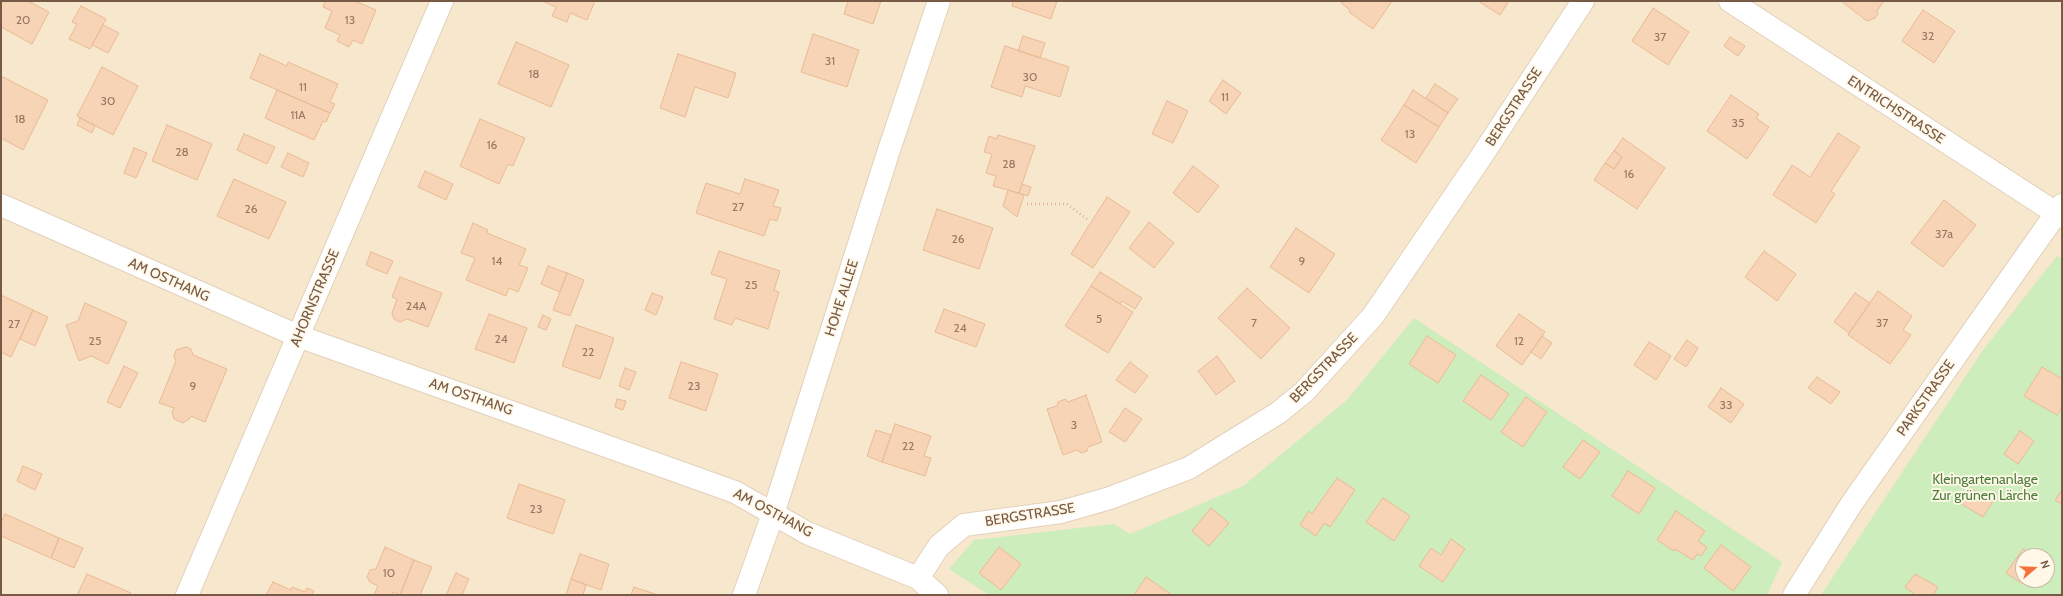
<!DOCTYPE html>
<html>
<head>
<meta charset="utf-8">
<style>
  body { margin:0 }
  #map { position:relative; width:2063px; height:596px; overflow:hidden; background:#fef5df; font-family:Cabin,sans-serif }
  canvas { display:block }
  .frame { position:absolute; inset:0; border:2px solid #775a45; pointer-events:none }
  .north { position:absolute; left:2015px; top:548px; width:40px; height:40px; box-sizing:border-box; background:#fff8e8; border:1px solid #c9b9a7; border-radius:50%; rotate:71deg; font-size:11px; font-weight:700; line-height:16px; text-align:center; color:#775a45 }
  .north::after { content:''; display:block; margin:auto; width:14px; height:18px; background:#f47139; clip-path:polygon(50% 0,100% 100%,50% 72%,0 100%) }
</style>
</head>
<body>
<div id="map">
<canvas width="2063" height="596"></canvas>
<div class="frame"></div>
<div class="north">N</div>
</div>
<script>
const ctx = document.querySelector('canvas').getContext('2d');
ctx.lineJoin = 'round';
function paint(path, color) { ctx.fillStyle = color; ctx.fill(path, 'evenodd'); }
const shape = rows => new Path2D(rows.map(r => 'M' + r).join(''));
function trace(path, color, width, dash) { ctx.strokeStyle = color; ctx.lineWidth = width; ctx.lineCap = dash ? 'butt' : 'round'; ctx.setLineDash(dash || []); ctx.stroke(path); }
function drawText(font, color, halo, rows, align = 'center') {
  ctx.font = font + ' Cabin,sans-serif'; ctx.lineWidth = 3.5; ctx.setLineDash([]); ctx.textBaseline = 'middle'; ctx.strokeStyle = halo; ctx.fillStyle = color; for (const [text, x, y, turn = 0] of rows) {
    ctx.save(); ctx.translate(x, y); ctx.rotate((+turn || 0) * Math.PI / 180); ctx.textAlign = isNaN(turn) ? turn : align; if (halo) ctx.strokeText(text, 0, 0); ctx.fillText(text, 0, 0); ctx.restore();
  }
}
paint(shape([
  [1,1,2062,1,2062,595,1,595],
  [2023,556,2047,556,2047,580,2023,580]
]), '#f7e7cd');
paint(shape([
  [2057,256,2062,259,2062,595,1821,595,1983,350],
  [2023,556,2047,556,2047,580,2023,580],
  [1414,318,1782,562,1767,595,989,595,949,569,974,540,1114,524,1130,534,1243,486,1347,400]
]), '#cdedbd');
const building = shape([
  [1,1,28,1,49,12,32,44,1,27,1,1],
  [325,1,355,1,376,10,362,44,353,40,349,47,337,41,340,35,325,28,332,11,323,7,325,1],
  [542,1,595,1,587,20,570,13,567,22,552,16,556,7,542,1],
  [848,1,881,1,873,24,844,14,848,1],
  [1013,1,1057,1,1051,19,1012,6,1013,1],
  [1343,1,1392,1,1373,29,1349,12,1350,10,1341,3,1343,1],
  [1478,1,1509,1,1500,15,1478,1],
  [1841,1,1884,1,1877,11,1878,14,1875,18,1867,21,1841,1],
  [81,6,106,19,90,49,69,39,77,24,72,22,81,6],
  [1653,8,1689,32,1668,65,1632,41,1653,8],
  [1923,10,1955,31,1934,63,1902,41,1923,10],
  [103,25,119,33,108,53,92,45,103,25],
  [813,34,859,50,847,87,801,72,813,34],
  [1023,36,1045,43,1040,58,1018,51,1023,36],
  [1730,37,1745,46,1738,56,1724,46,1730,37],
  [516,42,569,65,551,107,498,84,516,42],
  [1005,46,1069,67,1060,97,1025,86,1022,97,991,87,1005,46],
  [260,54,287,66,288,62,338,84,330,102,335,104,330,113,250,78,260,54],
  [678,54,736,73,728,98,695,87,685,117,660,108,678,54],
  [102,67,138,86,113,135,77,116,102,67],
  [1,76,48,100,23,150,1,138,1,76],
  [1223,80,1241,93,1226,114,1209,101,1223,80],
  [1435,84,1458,99,1448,113,1426,98,1435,84],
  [277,90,330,113,326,122,323,121,314,140,265,118,277,90],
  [1413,90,1448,113,1439,127,1404,105,1413,90],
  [1731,95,1759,114,1756,118,1769,127,1747,159,1707,131,1731,95],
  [1167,101,1188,111,1173,143,1152,134,1167,101],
  [1404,105,1439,127,1416,163,1381,140,1404,105],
  [80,118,95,126,92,133,77,125,80,118],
  [480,119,525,138,513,166,508,164,499,184,460,166,480,119],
  [167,125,212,144,197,180,152,161,167,125],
  [1838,133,1860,147,1831,191,1835,194,1816,223,1773,195,1792,165,1810,177,1838,133],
  [244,134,275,147,267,164,237,150,244,134],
  [998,135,1035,146,1019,193,993,186,996,176,986,173,992,154,984,152,989,136,997,139,998,135],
  [1623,138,1665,168,1637,209,1594,180,1605,163,1614,169,1622,157,1614,151,1623,138],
  [134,148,147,153,136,178,124,173,134,148],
  [1614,151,1622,157,1614,169,1605,163,1614,151],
  [288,153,309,163,303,177,281,167,288,153],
  [1193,166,1219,186,1198,213,1173,193,1193,166],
  [425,171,453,184,446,200,418,187,425,171],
  [234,179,286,202,269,239,217,216,234,179],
  [745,179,779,190,773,206,781,208,777,221,770,219,764,236,696,213,706,183,740,194,745,179],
  [1022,184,1031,187,1028,196,1019,193,1022,184],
  [1008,190,1024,195,1017,217,1003,206,1008,190],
  [1107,197,1130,212,1093,268,1071,254,1107,197],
  [1944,200,1976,225,1943,267,1911,243,1944,200],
  [937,209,993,228,979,269,923,250,937,209],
  [1149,222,1174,243,1154,268,1129,248,1149,222],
  [473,223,488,230,487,233,526,249,519,265,528,268,518,292,509,288,506,296,466,280,475,258,461,253,473,223],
  [1296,228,1335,254,1309,293,1270,267,1296,228],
  [719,251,780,271,774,290,779,292,768,329,735,318,732,325,714,319,727,279,711,274,719,251],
  [1764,251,1796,274,1777,301,1745,277,1764,251],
  [371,252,393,261,387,274,366,265,371,252],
  [548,266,567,273,560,292,541,284,548,266],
  [1100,272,1142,298,1135,309,1122,301,1120,304,1091,286,1100,272],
  [567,273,584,280,570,316,553,310,567,273],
  [400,277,442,293,428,327,407,319,400,322,394,319,392,313,397,299,392,297,400,277],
  [1091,286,1133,312,1108,353,1065,326,1091,286],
  [1247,288,1290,328,1261,359,1218,318,1247,288],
  [1878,291,1912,316,1903,330,1911,335,1890,364,1848,335,1878,291],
  [652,293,663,297,656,315,645,310,652,293],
  [1855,293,1870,303,1849,333,1834,322,1855,293],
  [1,295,33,310,11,357,1,352,1,295],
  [85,303,127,322,108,364,91,356,79,361,66,325,78,321,85,303],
  [944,309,985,324,976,347,935,332,944,309],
  [33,310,48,317,35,346,20,339,33,310],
  [489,314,527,328,514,363,475,349,489,314],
  [1519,314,1545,332,1522,365,1496,346,1519,314],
  [543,315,551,319,546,330,538,327,543,315],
  [576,325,614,338,600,379,562,366,576,325],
  [1427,336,1456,355,1438,383,1409,364,1427,336],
  [1542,336,1552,343,1541,359,1531,352,1542,336],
  [1687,340,1698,348,1686,367,1674,359,1687,340],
  [1649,342,1671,356,1656,380,1634,365,1649,342],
  [186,347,191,349,193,355,227,369,205,422,191,416,189,419,183,423,174,419,172,412,174,408,159,403,176,361,174,356,176,350,186,347],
  [1217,356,1235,381,1216,395,1198,371,1217,356],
  [681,362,718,374,706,411,669,398,681,362],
  [1130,362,1148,376,1135,393,1116,380,1130,362],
  [124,366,138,373,120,408,107,402,124,366],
  [2042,367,2062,379,2062,407,2057,415,2024,396,2042,367],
  [625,368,636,372,629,390,619,386,625,368],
  [1481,375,1509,394,1491,420,1463,401,1481,375],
  [1817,377,1840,392,1831,404,1808,388,1817,377],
  [1721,388,1744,404,1731,423,1708,407,1721,388],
  [1086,395,1102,442,1088,447,1087,451,1081,453,1077,450,1063,455,1047,409,1057,406,1058,402,1065,399,1068,402,1086,395],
  [1526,397,1547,412,1523,447,1501,432,1526,397],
  [617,399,626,401,623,410,615,407,617,399],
  [1125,408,1142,419,1125,442,1109,432,1125,408],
  [895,424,931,436,924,456,931,458,925,476,882,462,895,424],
  [876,430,891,435,882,462,867,456,876,430],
  [2020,431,2034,441,2018,464,2004,454,2020,431],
  [1583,440,1600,452,1580,479,1563,467,1583,440],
  [23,466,42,474,35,490,17,481,23,466],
  [1628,471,1655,488,1639,514,1612,496,1628,471],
  [1337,478,1355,490,1330,527,1324,523,1316,536,1300,525,1309,511,1312,514,1337,478],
  [519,484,565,500,553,534,507,518,519,484],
  [1970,488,1993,501,1983,517,1960,503,1970,488],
  [2062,490,2062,504,2055,500,2062,490],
  [1383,498,1410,516,1394,541,1366,522,1383,498],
  [1211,508,1229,523,1209,546,1192,531,1211,508],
  [1676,511,1705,531,1698,541,1707,547,1701,556,1697,554,1693,560,1675,549,1674,551,1657,540,1676,511],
  [5,514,59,538,51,558,1,536,1,523,5,514],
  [59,538,83,548,74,568,51,558,59,538],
  [1451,539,1465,549,1443,582,1419,566,1431,548,1441,555,1451,539],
  [1721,545,1751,567,1733,591,1704,568,1721,545],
  [385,547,414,560,400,595,393,592,392,595,374,595,378,586,370,582,367,577,370,570,376,569,385,547],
  [999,547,1021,564,1001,590,979,573,999,547],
  [2023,549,2033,556,2023,556,2023,580,2025,580,2023,584,2006,573,2023,549],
  [580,554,609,564,601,590,571,579,580,554],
  [414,560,432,567,420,595,400,595,414,560],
  [456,573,469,579,462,595,446,595,456,573],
  [87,574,131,593,130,595,77,595,87,574],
  [1915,574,1938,587,1933,595,1916,595,1905,587,1915,574],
  [1146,577,1172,595,1134,595,1146,577],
  [571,579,586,585,583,595,566,595,571,579],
  [273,582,291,590,292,587,305,592,307,588,314,591,312,595,266,595,273,582],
  [634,587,658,595,631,595,634,587]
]);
paint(building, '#f6d4b5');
trace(building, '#eabb94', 1);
const minor = shape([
  [1730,1,2062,217],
  [1,205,298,336,735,492,807,533,918,578,937,595],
  [918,578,939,546,964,525,1061,512,1110,498,1189,468,1278,413,1304,392,1373,316,1481,157,1583,1],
  [187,595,442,1],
  [1794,595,1852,503,2062,205]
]);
const tertiary = shape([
  [744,595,773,514,888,153,939,1]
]);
trace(minor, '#e3d1bb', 24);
trace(tertiary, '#e3d1bb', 24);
trace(shape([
  [1027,204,1067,204,1087,219]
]), '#dbb798', 2.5, [1, 3]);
trace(minor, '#fff', 22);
trace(tertiary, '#fff', 22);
drawText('12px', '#977861', null, [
  ["20",23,20],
  ["13",350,20],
  ["32",1928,36],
  ["37",1660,37],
  ["31",830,61],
  ["18",534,74],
  ["30",1030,77],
  ["11",303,87],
  ["11",1225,97],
  ["30",108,101],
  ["11A",298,115],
  ["18",20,119],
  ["35",1738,123],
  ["13",1410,134],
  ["16",492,145],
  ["28",182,152],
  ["28",1009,164],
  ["16",1629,174],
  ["27",738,207],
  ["26",251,209],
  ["37a",1944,234],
  ["26",958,239],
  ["14",497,261],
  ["9",1302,261],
  ["25",751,285],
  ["24A",416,306],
  ["5",1099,319],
  ["7",1254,323],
  ["37",1882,323],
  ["27",14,324],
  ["24",960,328],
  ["24",501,339],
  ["25",95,341],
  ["12",1519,341],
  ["22",588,352],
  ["9",193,386],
  ["23",694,386],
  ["33",1726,405],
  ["3",1074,425],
  ["22",908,446],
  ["23",536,509],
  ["10",389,573]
]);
drawText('14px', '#775a45', '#fff8e8', [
  ["BERGSTRASSE",1514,107,-57],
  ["ENTRICHSTRASSE",1896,110,33],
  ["AM OSTHANG",169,280,24],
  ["AHORNSTRASSE",315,298,-67],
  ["HOHE ALLEE",842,298,-72],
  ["BERGSTRASSE",1324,368,-46],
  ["AM OSTHANG",471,397,19],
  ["PARKSTRASSE",1926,398,-55],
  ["AM OSTHANG",773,513,28],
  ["BERGSTRASSE",1030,515,-9]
]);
drawText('14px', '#4b7e3b', '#fff8e8', [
  ["Kleingartenanlage",1985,480],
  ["Zur grünen Lärche",1985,496]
]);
</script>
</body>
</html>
